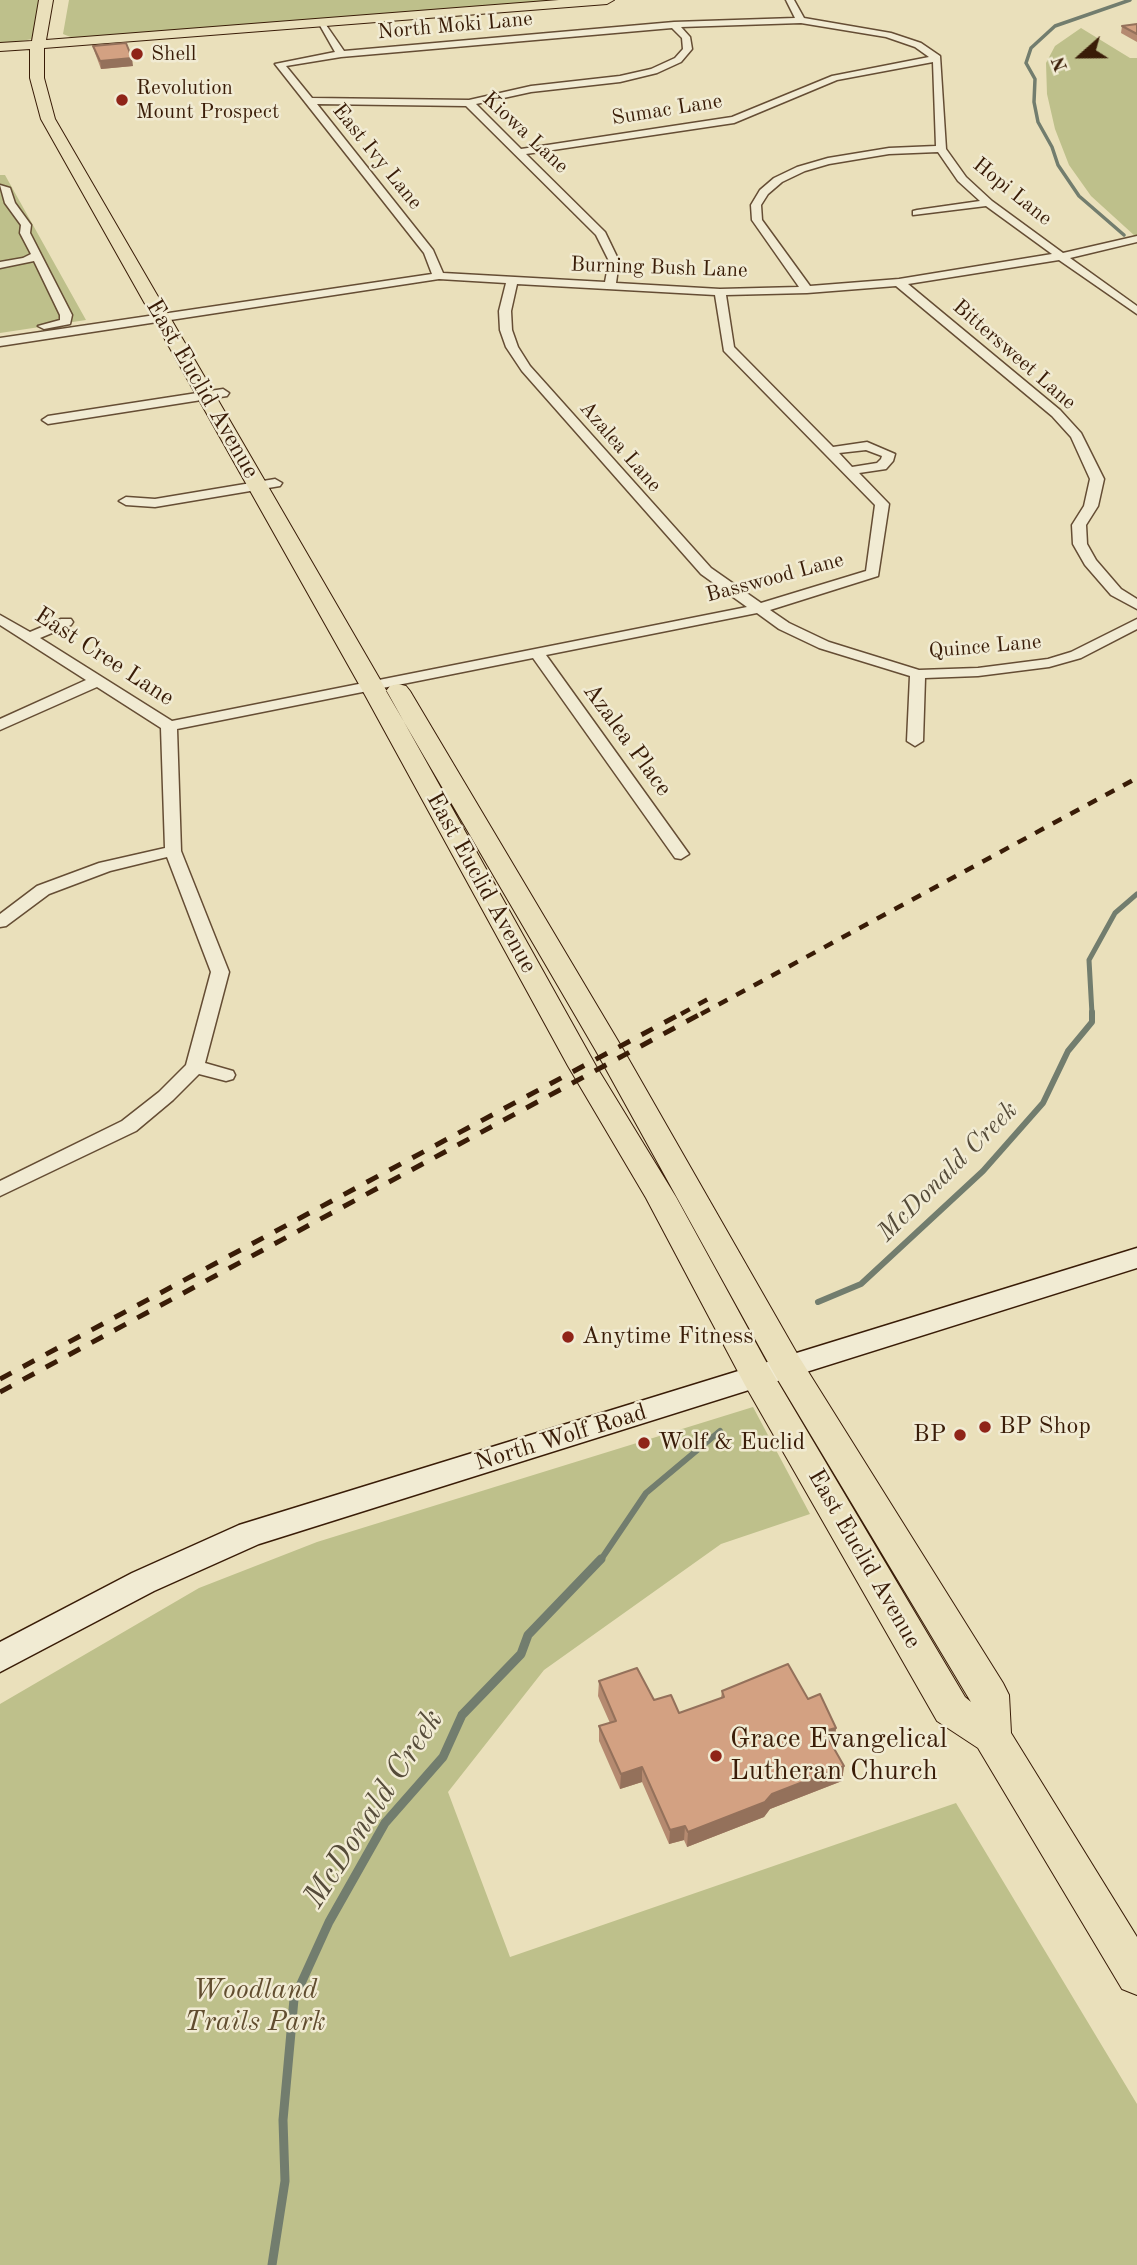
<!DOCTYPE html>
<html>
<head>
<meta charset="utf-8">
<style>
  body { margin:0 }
  #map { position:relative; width:1137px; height:2265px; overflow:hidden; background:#eae0bb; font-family:"Old Standard TT",serif }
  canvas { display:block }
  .north { position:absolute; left:1046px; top:21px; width:70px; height:70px; -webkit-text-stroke:5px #f1ebd3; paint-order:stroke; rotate:249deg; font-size:19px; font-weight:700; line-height:28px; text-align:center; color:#391c07 }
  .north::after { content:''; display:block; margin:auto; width:24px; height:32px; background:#391c07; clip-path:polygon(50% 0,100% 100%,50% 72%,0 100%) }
</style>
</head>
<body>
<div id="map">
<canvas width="1137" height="2265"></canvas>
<div class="north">N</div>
</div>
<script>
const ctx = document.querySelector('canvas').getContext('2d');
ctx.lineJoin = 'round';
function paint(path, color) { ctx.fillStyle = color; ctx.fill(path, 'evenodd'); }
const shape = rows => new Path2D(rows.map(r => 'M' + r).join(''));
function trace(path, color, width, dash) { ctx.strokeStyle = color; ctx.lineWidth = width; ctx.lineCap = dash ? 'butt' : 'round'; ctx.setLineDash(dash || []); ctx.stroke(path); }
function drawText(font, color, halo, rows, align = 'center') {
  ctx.font = font + ' "Old Standard TT",serif'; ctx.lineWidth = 5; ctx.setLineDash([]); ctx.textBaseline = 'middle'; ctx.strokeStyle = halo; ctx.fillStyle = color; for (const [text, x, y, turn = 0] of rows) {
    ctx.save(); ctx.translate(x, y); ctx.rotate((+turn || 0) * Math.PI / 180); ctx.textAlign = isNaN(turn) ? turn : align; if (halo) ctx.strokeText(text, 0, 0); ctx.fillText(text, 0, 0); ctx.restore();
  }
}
paint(shape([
  [0,0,41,0,32,39,0,45],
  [69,0,562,0,73,38,63,34],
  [1081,28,1130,58,1137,58,1137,236,1135,236,1091,196,1069,165,1055,129,1047,94,1046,63,1055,46],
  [0,175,5,175,86,320,0,333],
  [753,1407,810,1514,721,1544,544,1670,448,1792,510,1957,956,1803,1137,2104,1137,2265,0,2265,0,1704,199,1588,317,1542]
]), '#bec08b');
trace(shape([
  [1124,235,1079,196,1058,165,1052,147,1038,122,1034,102,1035,79,1026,63,1031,48,1055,26,1130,0]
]), '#727d6e', 3.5);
trace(shape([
  [1092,1014,1089,960,1115,913,1137,894]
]), '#727d6e', 5);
trace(shape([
  [818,1302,861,1284,983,1171,1043,1103,1068,1051,1092,1022,1092,1012],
  [600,1561,646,1493,720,1431]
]), '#727d6e', 6);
trace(shape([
  [272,2265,285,2181,283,2120,294,1999,329,1922,385,1823,443,1757,462,1715,521,1654,528,1635,601,1559]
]), '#727d6e', 9);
const street = shape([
  [786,0,794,0,804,18,891,33,921,43,940,56,946,149,966,177,992,201,1063,253,1137,236,1137,242,1070,258,1137,306,1137,314,1059,260,908,284,1060,410,1081,433,1104,479,1098,506,1086,525,1087,544,1096,560,1121,589,1137,599,1137,609,1111,595,1085,565,1073,544,1072,525,1084,506,1090,479,1071,437,1052,416,896,286,807,293,726,295,734,347,833,447,867,442,895,454,893,461,886,469,859,473,889,504,878,576,770,610,789,623,829,642,919,670,978,668,1048,659,1071,652,1137,619,1137,629,1081,658,1049,667,978,676,925,678,923,741,915,746,907,741,910,676,819,648,779,629,757,613,546,655,689,854,681,859,675,858,533,658,177,729,181,851,229,972,205,1063,233,1071,235,1075,233,1079,226,1081,199,1074,173,1100,136,1131,0,1196,0,1181,122,1121,159,1092,186,1065,211,972,167,857,110,871,49,894,6,926,0,927,0,914,37,886,99,863,165,848,161,728,97,687,0,730,0,719,86,680,0,625,0,615,30,632,61,619,71,619,73,622,71,625,40,638,172,721,747,607,701,574,522,371,506,347,500,330,499,311,506,283,439,279,0,346,0,338,432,274,424,253,275,64,335,52,318,22,324,22,344,51,674,22,795,18,786,0],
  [801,23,886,37,915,47,929,57,832,76,732,117,521,149,476,104,531,92,620,82,657,73,681,62,692,49,690,37,681,27,801,23],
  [672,28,682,38,683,49,675,58,651,69,620,76,531,86,469,100,312,98,286,66,341,57,672,28],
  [933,62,936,146,889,148,828,158,797,167,774,178,760,190,751,205,752,220,799,287,720,289,616,283,619,261,605,232,526,154,734,123,837,80,933,62],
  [317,104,466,106,596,235,609,261,605,282,443,273,433,250,317,104],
  [938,152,958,181,980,201,917,210,913,211,913,215,986,206,1052,254,899,279,810,286,762,220,761,205,768,194,782,182,805,171,829,164,889,154,938,152],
  [517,284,715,295,724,351,875,505,866,571,761,603,711,568,530,366,518,347,512,330,511,311,517,284],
  [866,450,882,456,881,459,877,463,852,467,839,453,866,450],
  [0,185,10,188,15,203,31,225,30,233,72,315,70,324,44,329,38,326,60,320,60,315,34,261,0,268,0,262,23,258,31,254,20,233,21,225,5,203,0,185],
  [223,389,229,393,227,396,48,424,42,420,48,416,223,389],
  [275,479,282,483,280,486,155,507,126,505,119,501,126,497,155,499,275,479]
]);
const secondary = shape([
  [1137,1248,1137,1268,259,1544,154,1591,0,1672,0,1642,132,1573,239,1525,1137,1248]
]);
const primary = shape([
  [39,0,53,0,46,40,559,0,614,0,607,4,44,48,44,78,55,119,389,695,596,1066,676,1197,769,1367,965,1697,971,1702,775,1375,596,1051,386,691,390,686,398,684,406,686,410,691,624,1051,799,1357,1003,1683,1009,1695,1011,1733,1137,1937,1137,1995,1122,1989,978,1748,937,1721,745,1385,646,1198,568,1066,365,695,41,119,30,78,30,49,0,51,0,43,32,41,39,0]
]);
trace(street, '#654d34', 3);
trace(secondary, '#391c07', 3);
trace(primary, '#391c07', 2);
paint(street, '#f1ebd3');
paint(secondary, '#f1ebd3');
paint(primary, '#eae0bb');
trace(shape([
  [681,1014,708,999],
  [701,1014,1137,778]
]), '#391c07', 4.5, [10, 10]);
trace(shape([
  [0,1379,684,1012],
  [0,1392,704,1012]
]), '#391c07', 5, [13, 13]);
paint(shape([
  [1137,24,1137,42,1121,33,1122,26],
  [93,46,133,66,101,69,95,53],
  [599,1681,654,1700,679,1713,721,1698,722,1691,808,1699,836,1728,834,1743,831,1744,844,1766,842,1781,770,1809,764,1817,687,1847,684,1840,669,1844,642,1782,620,1789,599,1741,599,1726,610,1723,598,1696]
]), '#b58a70');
paint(shape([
  [132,58,133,66,101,69,100,61],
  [836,1728,834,1743,822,1746,824,1731],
  [844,1766,842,1781,770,1809,764,1817,687,1847,688,1832,772,1794],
  [642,1767,642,1782,620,1789,621,1774],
  [685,1826,684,1840,669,1844,670,1830]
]), '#94715b');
const building = shape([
  [1137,24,1137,34,1122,26,1137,24],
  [126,43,132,58,100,61,93,46,126,43],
  [788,1664,808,1699,820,1694,836,1728,824,1731,844,1766,772,1794,765,1802,688,1832,685,1826,670,1830,642,1767,621,1774,599,1726,616,1721,599,1681,637,1668,654,1700,671,1695,679,1713,724,1697,722,1691,788,1664]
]);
paint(building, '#d3a182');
trace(building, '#94715b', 2);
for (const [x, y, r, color] of [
  [137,54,7,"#8f2418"],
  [122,100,7,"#8f2418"],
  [568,1337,7,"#8f2418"],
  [985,1427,7,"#8f2418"],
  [960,1435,7,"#8f2418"],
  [644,1443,7,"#8f2418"],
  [716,1756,7,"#8f2418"]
]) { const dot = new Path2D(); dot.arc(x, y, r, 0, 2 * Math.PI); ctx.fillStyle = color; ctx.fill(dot); trace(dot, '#f1ebd3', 2.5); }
drawText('21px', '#391c07', '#f1ebd3', [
  ["North Moki Lane",455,26,-5],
  ["Sumac Lane",667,110,-9],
  ["Kiowa Lane",525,133,43],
  ["East Ivy Lane",377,157,51],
  ["Hopi Lane",1012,192,39],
  ["Burning Bush Lane",659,268,2],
  ["Bittersweet Lane",1014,355,41],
  ["Azalea Lane",620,447,49],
  ["Basswood Lane",775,578,-15],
  ["Quince Lane",985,647,-5]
]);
drawText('21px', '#391c07', '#f1ebd3', [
  ["Shell",151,54],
  ["Revolution",136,88],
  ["Mount Prospect",136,112]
], 'left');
drawText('24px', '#391c07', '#f1ebd3', [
  ["East Euclid Avenue",202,389,60],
  ["East Cree Lane",104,657,33],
  ["Azalea Place",627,740,54],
  ["East Euclid Avenue",481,883,61],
  ["North Wolf Road",561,1438,-17],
  ["East Euclid Avenue",864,1559,60]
]);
drawText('24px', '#391c07', '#f1ebd3', [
  ["Anytime Fitness",582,1337],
  ["BP Shop",999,1427],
  ["BP",946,1435,"right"],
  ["Wolf & Euclid",658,1443]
], 'left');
drawText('italic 26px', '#564c3a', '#f1ebd3', [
  ["McDonald Creek",948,1172,-45]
]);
drawText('28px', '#391c07', '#f1ebd3', [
  ["Grace Evangelical",730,1740],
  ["Lutheran Church",730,1772]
], 'left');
drawText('italic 28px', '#614d2f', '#f1ebd3', [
  ["Woodland",255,1991],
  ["Trails Park",255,2023]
]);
drawText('italic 32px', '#564c3a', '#f1ebd3', [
  ["McDonald Creek",374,1809,-57]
]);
</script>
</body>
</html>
